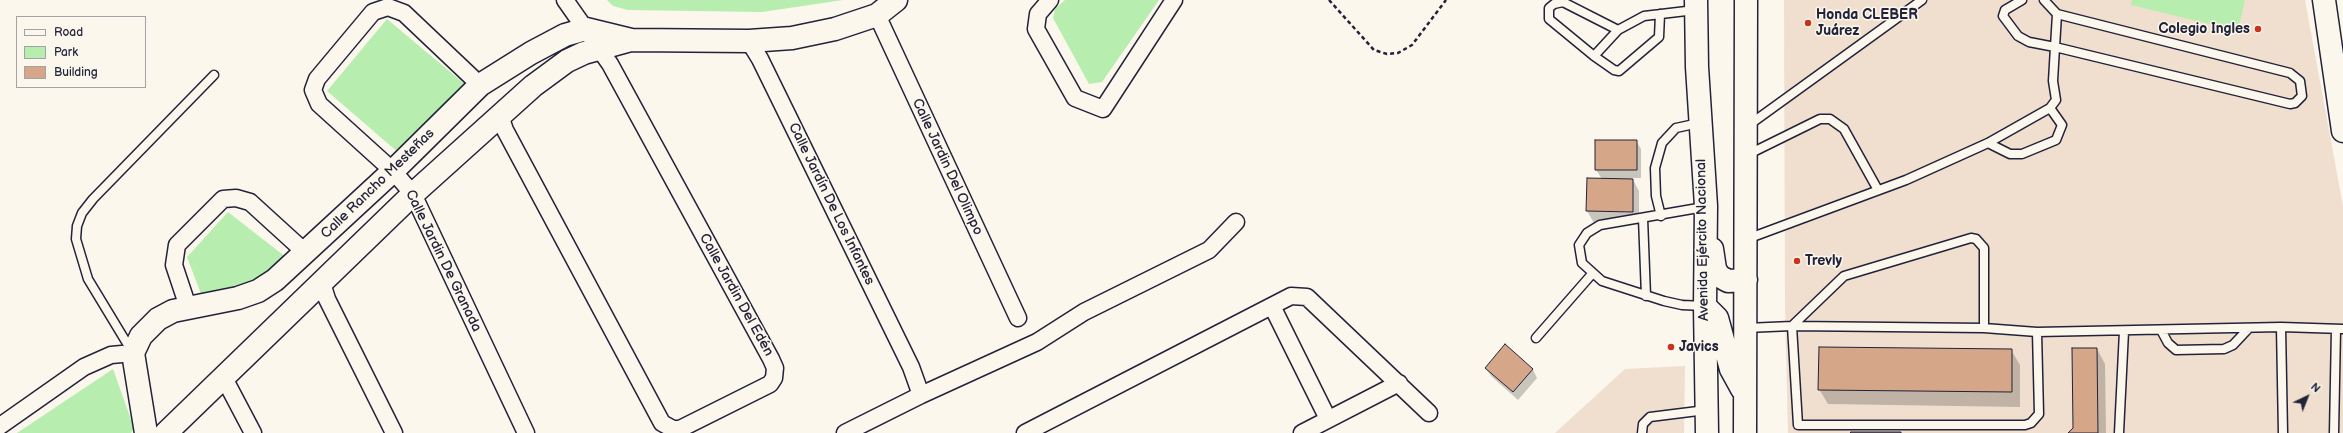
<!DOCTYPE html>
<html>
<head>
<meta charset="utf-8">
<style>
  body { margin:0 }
  #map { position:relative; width:2343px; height:433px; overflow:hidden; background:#fbf7ec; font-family:"Balsamiq Sans",sans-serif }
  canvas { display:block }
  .legend { position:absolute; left:16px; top:16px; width:130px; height:72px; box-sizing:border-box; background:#fbf7ec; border:1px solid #a4a2a5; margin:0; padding:5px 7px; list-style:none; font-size:12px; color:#22223b }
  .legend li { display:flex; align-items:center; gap:8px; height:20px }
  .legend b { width:20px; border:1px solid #a4a2a5 }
  .north { position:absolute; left:2287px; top:377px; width:40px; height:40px; -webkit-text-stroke:3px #fbf7ec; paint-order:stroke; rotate:43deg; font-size:11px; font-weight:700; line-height:16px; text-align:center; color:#22223b }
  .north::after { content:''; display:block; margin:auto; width:14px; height:18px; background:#22223b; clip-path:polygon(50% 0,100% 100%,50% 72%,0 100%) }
</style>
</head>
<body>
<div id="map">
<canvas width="2343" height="433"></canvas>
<ul class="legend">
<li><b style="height:5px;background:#fbf7ec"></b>Road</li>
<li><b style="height:11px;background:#b7edaf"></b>Park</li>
<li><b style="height:11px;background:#d5a688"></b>Building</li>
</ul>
<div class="north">N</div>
</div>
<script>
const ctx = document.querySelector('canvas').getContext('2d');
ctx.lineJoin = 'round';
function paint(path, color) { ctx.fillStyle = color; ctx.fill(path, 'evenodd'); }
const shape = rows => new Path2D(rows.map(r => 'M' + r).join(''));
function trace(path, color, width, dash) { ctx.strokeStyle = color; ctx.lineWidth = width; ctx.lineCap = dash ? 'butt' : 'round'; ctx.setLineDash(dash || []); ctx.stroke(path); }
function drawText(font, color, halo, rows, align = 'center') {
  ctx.font = font + ' "Balsamiq Sans",sans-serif'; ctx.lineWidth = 3; ctx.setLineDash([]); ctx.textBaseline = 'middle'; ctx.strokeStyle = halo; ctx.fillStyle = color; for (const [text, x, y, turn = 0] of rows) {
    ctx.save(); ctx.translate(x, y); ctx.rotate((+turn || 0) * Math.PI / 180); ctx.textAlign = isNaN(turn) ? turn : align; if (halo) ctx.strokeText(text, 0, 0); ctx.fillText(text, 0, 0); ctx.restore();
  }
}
paint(shape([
  [1784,0,2305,0,2343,206,2343,433,1788,433,1785,308],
  [1685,366,1684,433,1555,433,1625,369]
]), '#f0dfce');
paint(shape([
  [607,0,843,0,762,12,628,10,613,6],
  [1065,0,1159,0,1102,82,1089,84,1053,18,1055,9],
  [2132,0,2245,0,2238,31,2131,5],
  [387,19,467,86,400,154,327,91],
  [228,212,287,258,252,286,201,294,187,257],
  [113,369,134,428,131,433,17,433]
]), '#b7edaf');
paint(shape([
  [1636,141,1641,149,1641,178,1632,178,1639,191,1639,223,1594,223,1587,211,1602,179,1596,170],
  [1505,346,1533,370,1537,378,1518,400,1491,376,1486,368],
  [2097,349,2105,364,2106,433,2070,433,2074,429],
  [2011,350,2020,365,2020,407,1828,404,1819,389]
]), '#0003');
const building = shape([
  [1595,140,1637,140,1637,170,1595,170,1595,140],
  [1587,178,1633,179,1633,212,1586,211,1587,178],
  [1505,344,1533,369,1513,392,1485,368,1505,344],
  [1819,347,2012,349,2012,392,1818,390,1819,347],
  [2072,348,2097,348,2098,433,2068,433,2073,428,2072,348],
  [1851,432,1901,432,1901,433,1850,433,1851,432]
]);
paint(building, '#d5a688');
trace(building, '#22223b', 1);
const lane = shape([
  [2044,0,2057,14],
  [1618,30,1594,56,1614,70,1619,71,1659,37,1660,14],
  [1594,56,1549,19,1549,8,1554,4,1563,2,1618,30,1644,16,1695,10],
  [1749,125,1922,0],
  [1988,143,2010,154,2022,154,2056,140,2062,125,2050,108],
  [1747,155,1820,119,1830,119,1844,129,1878,190],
  [1661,216,1656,196,1655,168,1662,143,1676,128,1699,123],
  [1643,218,1646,296],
  [1747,239,1906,180,1988,143,2050,108,2056,100,2053,81,2055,47,2057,14,2290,73,2300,81,2302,96,2295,103,2290,104,2055,47,2029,42,2018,36,2003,16,2005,10,2022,0],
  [1704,306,1682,305,1664,301,1602,281,1582,263,1579,245,1587,233,1600,225,1704,207],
  [2281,327,2283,433],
  [1746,328,1792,326,1984,328,2037,332,2281,327,2343,329],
  [1984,328,1984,248,1976,239,1971,238,1844,276,1792,326,1798,425,2025,425,2031,423,2039,414,2037,332],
  [2161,330,2168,343,2176,350,2224,349,2233,345,2249,328],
  [1536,338,1592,274],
  [131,350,88,279,76,239,77,226,82,213,93,199,214,75],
  [1642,433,1643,424,1650,417,1706,410],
  [2119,433,2124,331],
  [2334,433,2336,329]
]);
const street = shape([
  [1050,0,1038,14,1036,29,1075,98,1103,109,1174,0],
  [877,15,1018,318],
  [749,41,760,59,911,367,921,395,845,433],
  [480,85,404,13,388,7,373,12,317,79,313,90,319,104,393,171,413,194,526,433],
  [500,116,505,130,662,423,673,429,680,429,770,384,774,378,775,368,771,359,610,64,565,0],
  [322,283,327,299,394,433],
  [1272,306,1328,419],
  [188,307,174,265,177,245,223,199,236,198,250,202,306,253],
  [223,376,253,433],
  [921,395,1037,342,1084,312,1209,250,1236,222],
  [0,426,84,367,111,355,133,353],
  [1025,433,1291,296,1307,297,1429,413],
  [1302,433,1399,383]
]);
const secondary = shape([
  [2324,0,2343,131],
  [146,433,133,353,141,336,158,319,173,311,238,298,258,291,275,280,393,171,480,85,531,53,565,35,586,29,631,40,749,41,792,38,835,29,877,15,896,0],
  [166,433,413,194,533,86,567,61,584,53,631,40]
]);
const primary = shape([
  [1696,0,1697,67,1706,206,1705,306,1707,433],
  [1712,249,1715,269,1719,276,1728,281,1746,280],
  [1705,306,1717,318,1731,369,1742,389],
  [1745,433,1746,0]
]);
trace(lane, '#22223b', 11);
trace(street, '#22223b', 19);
trace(secondary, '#22223b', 25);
trace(primary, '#22223b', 25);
trace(shape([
  [1329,0,1374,50,1387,54,1398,53,1412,45,1446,0]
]), '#22223b', 2.5, [4, 3]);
trace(lane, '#fbf7ec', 8);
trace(street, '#fbf7ec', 16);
trace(secondary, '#fbf7ec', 22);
trace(primary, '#fbf7ec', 22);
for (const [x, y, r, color] of [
  [1808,23,4,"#c8321e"],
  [2258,29,4,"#c8321e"],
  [1797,261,4,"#c8321e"],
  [1671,347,4,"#c8321e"]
]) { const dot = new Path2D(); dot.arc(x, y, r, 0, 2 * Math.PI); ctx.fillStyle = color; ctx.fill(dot); trace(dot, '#fbf7ec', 1.5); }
drawText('bold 14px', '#22223b', '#fbf7ec', [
  ["Honda CLEBER",1816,15],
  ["Juárez",1816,31],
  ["Colegio Ingles",2250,29,"right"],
  ["Trevly",1805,261],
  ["Javics",1679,347]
], 'left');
drawText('14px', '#22223b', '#fbf7ec', [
  ["Calle Jardin Del Olimpo",947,167,65],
  ["Calle Rancho Mesteñas",378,184,-44],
  ["Calle Jardín De Los Infantes",831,204,64],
  ["Avenida Ejército Nacional",1703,240,-91],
  ["Calle Jardin De Granada",443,261,64],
  ["Calle Jardin Del Edén",736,295,61]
]);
</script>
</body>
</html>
